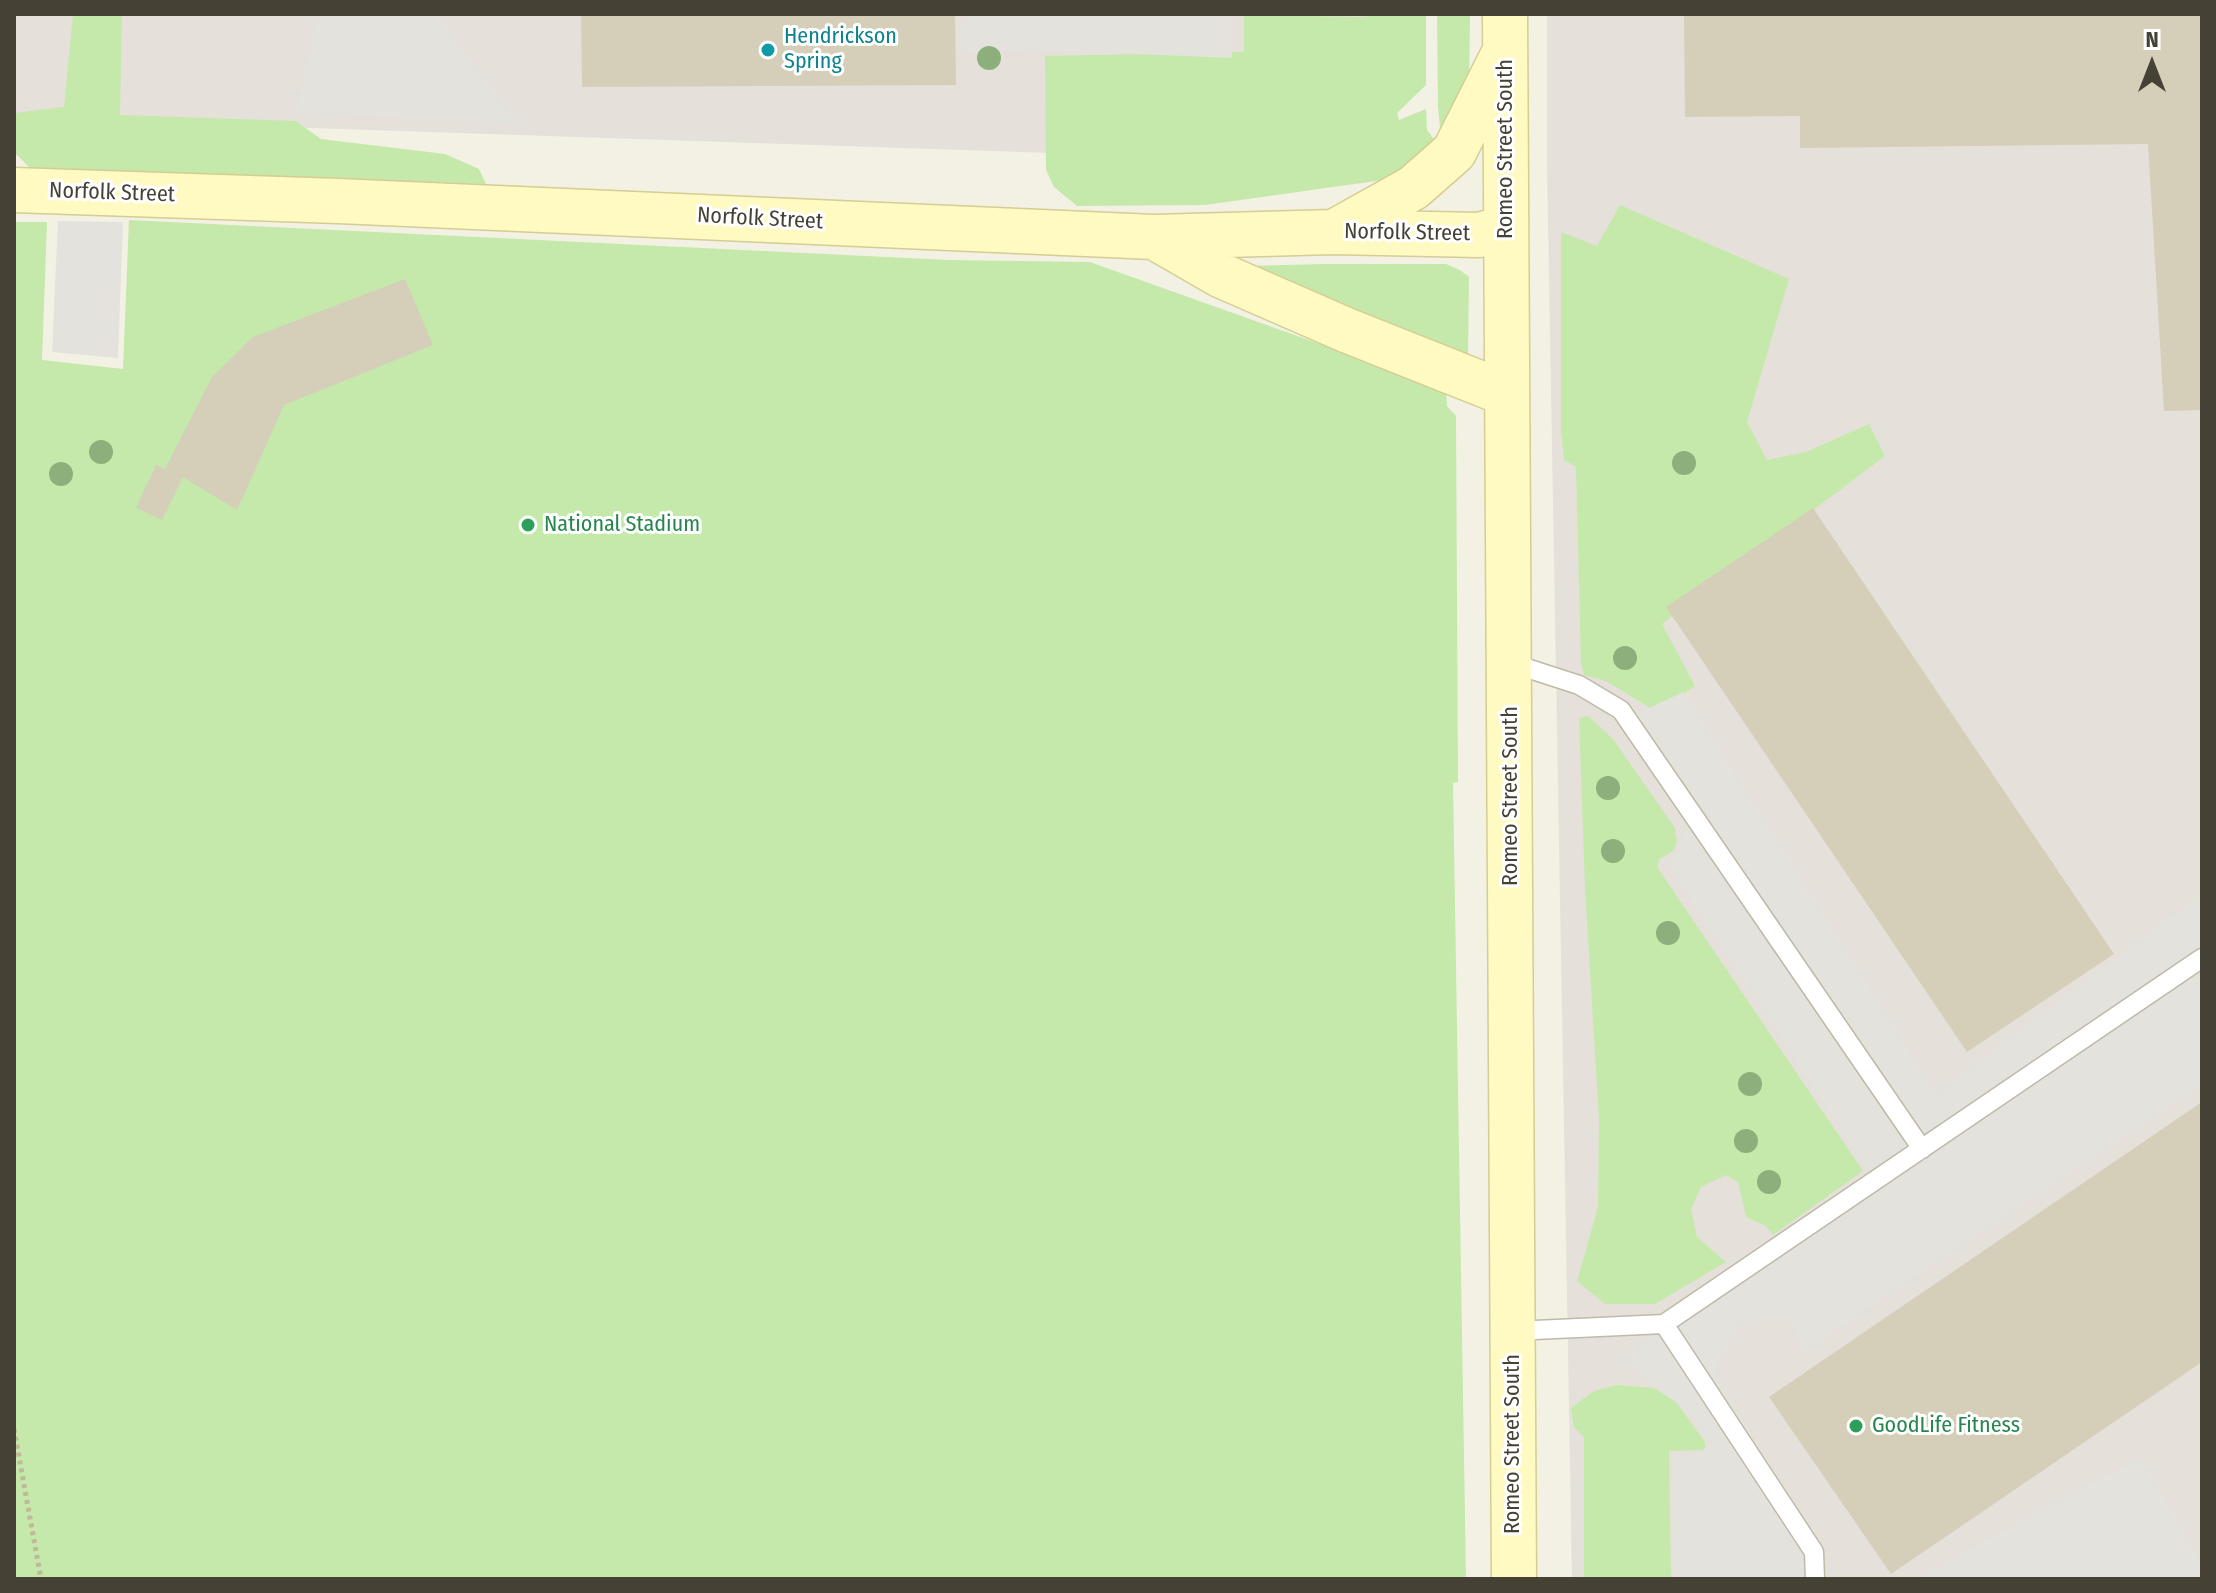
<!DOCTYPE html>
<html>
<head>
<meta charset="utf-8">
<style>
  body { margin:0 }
  #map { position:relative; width:2216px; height:1593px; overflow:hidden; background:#f3f1e4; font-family:"Fira Sans Condensed",sans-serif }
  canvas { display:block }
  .frame { position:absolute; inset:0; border:16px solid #454134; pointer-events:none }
  .north { position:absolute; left:2112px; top:24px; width:80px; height:80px; -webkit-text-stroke:6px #fff; paint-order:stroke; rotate:0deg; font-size:22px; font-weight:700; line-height:32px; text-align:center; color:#454134 }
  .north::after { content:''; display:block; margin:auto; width:28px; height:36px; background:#454134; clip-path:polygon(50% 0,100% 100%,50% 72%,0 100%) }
</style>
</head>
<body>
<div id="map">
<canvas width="2216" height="1593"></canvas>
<div class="frame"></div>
<div class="north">N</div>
</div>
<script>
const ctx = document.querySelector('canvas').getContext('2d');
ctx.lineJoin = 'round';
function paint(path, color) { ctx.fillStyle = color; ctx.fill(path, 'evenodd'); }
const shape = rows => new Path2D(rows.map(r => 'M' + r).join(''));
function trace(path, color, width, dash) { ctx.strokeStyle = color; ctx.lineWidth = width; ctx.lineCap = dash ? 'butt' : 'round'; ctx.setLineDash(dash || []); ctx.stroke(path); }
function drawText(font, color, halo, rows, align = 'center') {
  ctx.font = font + ' "Fira Sans Condensed",sans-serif'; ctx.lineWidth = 6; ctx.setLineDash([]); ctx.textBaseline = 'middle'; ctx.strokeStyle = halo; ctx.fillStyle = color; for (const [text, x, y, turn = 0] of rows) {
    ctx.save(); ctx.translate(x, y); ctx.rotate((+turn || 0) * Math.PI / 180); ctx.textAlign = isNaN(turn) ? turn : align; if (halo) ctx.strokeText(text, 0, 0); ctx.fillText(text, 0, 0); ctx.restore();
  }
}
paint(shape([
  [14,14,1425,14,1426,71,1169,157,14,118],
  [1547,14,2202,14,2202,1579,1572,1579,1547,165]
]), '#e5e1da');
paint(shape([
  [73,14,122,14,120,115,296,121,321,139,445,154,479,169,486,184,261,179,31,169,14,152,14,113,64,107],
  [1368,14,1426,14,1426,85,1397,113,1399,120,1426,109,1427,130,1439,146,1398,175,1376,181,1205,205,1077,206,1054,187,1046,170,1045,56,1244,52,1244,15,1366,17],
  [1437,14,1470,14,1469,90,1445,135,1440,128,1438,107],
  [1620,205,1789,279,1747,422,1767,460,1806,452,1869,424,1885,456,1662,624,1695,686,1661,709,1652,709,1606,681,1584,675,1581,663,1576,467,1564,460,1561,432,1561,232,1597,246],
  [129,220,948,260,1090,262,1446,389,1447,406,1456,416,1458,782,1453,783,1466,1579,14,1579,14,222,47,222,42,360,123,369],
  [1326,264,1446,264,1460,270,1469,277,1468,355,1243,266],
  [1588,716,1613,739,1675,828,1677,842,1673,851,1660,859,1657,867,1863,1171,1773,1235,1766,1226,1746,1217,1738,1182,1726,1175,1701,1187,1691,1209,1697,1237,1726,1262,1655,1304,1605,1304,1577,1281,1598,1207,1599,1119,1585,889,1579,718],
  [1617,1385,1654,1388,1676,1402,1705,1442,1705,1450,1669,1451,1671,1579,1584,1579,1584,1437,1574,1427,1571,1408,1594,1391]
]), '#c4e9ab');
paint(shape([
  [319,14,430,14,438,19,518,123,296,112],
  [975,14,1231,14,1232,58,1040,50,962,53,962,28],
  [58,221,123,222,118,358,52,352],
  [1683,692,1936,1095,2202,893,2202,1084,1803,1352,1792,1320,1742,1321,1714,1368,1833,1579,1674,1579,1674,1455,1701,1452,1710,1442,1693,1416,1625,1361,1682,1299,1869,1172,1667,863,1682,847,1684,822,1618,723],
  [2140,1458,2202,1564,2202,1579,1915,1579]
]), '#e3e2dd');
paint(shape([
  [581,14,955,14,956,85,582,87],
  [1684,14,2202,14,2202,410,2164,411,2148,144,1800,148,1800,116,1685,117],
  [405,279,433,345,284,405,237,510,183,477,162,520,136,508,156,465,165,469,212,377,253,337],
  [1813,508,2114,954,1967,1052,1666,607],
  [2202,1102,2202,1362,1891,1574,1769,1397]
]), '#d5ceb9');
const lane = shape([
  [1511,663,1579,685,1621,710,1922,1149],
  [1664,1324,1814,1552,1815,1579],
  [1513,1331,1664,1324,2202,958]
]);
const secondary = shape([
  [1505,14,1514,1579],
  [14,190,338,201,1154,237,1333,232,1479,235,1505,228],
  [1334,232,1413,188,1454,152,1502,57],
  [1154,237,1220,275,1346,330,1507,394]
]);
trace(lane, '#bfbaa7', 21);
trace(secondary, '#d5cd92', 47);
trace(shape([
  [14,1429,41,1579]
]), '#c1b897', 5, [4, 4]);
trace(lane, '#fff', 18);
trace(secondary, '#fff9c2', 44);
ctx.fillStyle = '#8daf7b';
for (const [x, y] of [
  [989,58],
  [101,452],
  [1684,463],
  [61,474],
  [1625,658],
  [1608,788],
  [1613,851],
  [1668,933],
  [1750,1084],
  [1746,1141],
  [1769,1182]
]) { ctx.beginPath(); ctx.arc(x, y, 12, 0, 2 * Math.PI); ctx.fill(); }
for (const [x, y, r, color] of [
  [768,50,8,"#0f9aa8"],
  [528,525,8,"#2e9e5b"],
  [1856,1426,8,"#2e9e5b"]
]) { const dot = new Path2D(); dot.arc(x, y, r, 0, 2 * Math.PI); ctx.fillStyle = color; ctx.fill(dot); trace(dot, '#fff', 3); }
drawText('22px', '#0d838f', '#fff', [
  ["Hendrickson",784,37],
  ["Spring",784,62]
], 'left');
drawText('22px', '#454134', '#fff', [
  ["Romeo Street South",1506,149,-90],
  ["Norfolk Street",112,193,2],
  ["Norfolk Street",760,219,3],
  ["Norfolk Street",1407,233,1],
  ["Romeo Street South",1511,796,-90],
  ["Romeo Street South",1513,1444,-90]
]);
drawText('22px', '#27864d', '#fff', [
  ["National Stadium",544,525],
  ["GoodLife Fitness",1872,1426]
], 'left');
</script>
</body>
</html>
